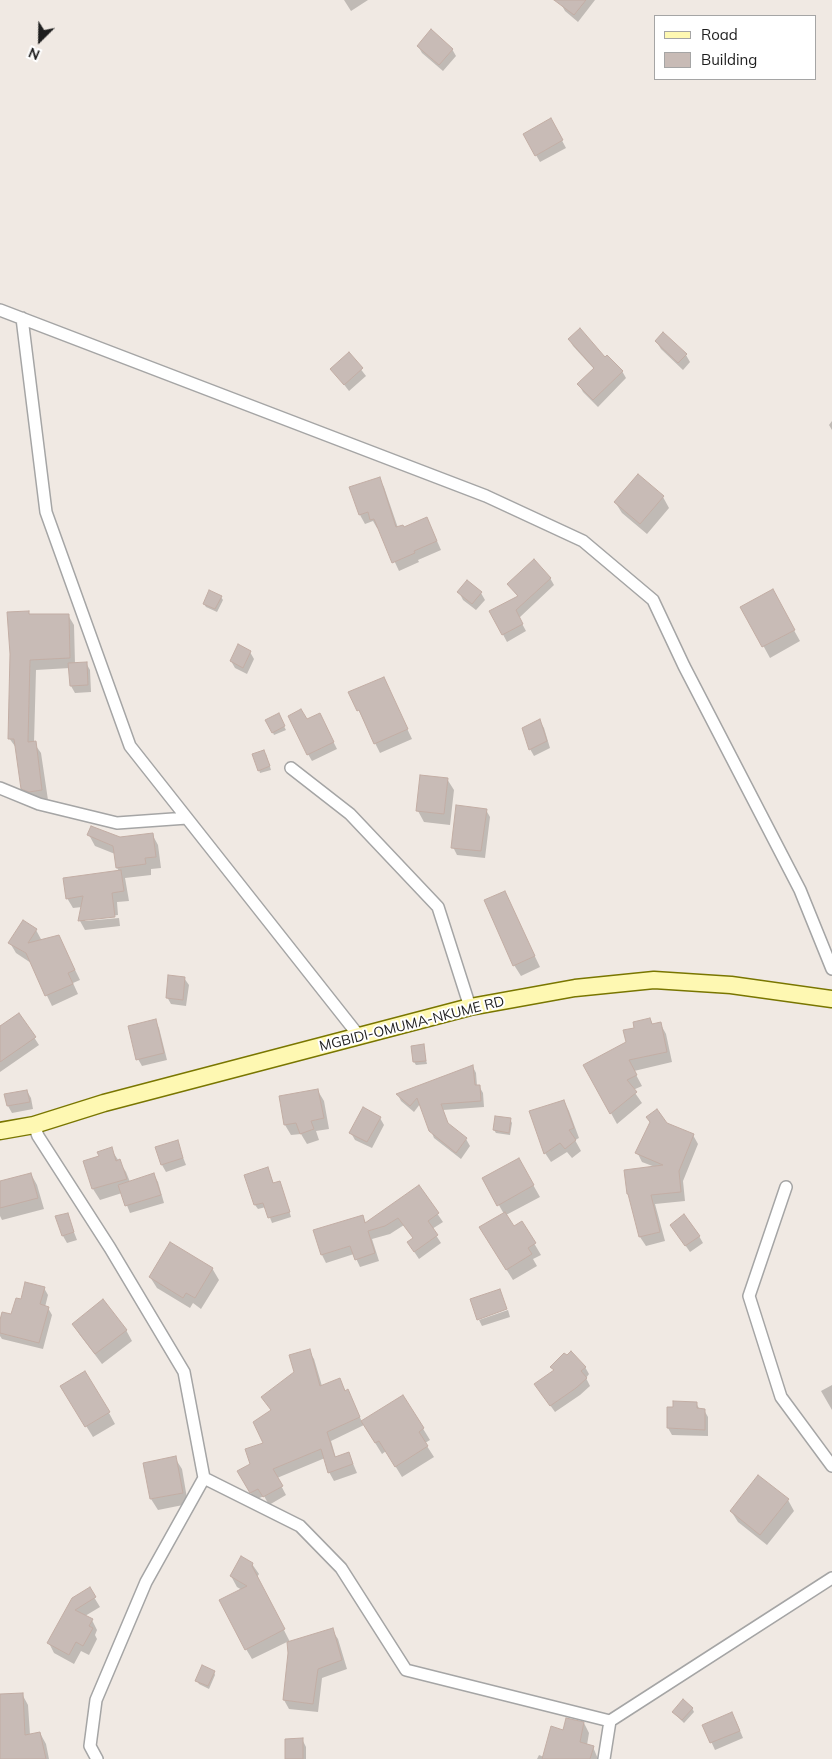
<!DOCTYPE html>
<html>
<head>
<meta charset="utf-8">
<style>
  body { margin:0 }
  #map { position:relative; width:832px; height:1759px; overflow:hidden; background:#f0e9e3; font-family:Mulish,sans-serif }
  canvas { display:block }
  .legend { position:absolute; left:654px; top:15px; width:162px; height:65px; box-sizing:border-box; background:#fff; border:1px solid #a5a5a5; margin:0; padding:6px 9px; list-style:none; font-size:15px; color:#1e1e1e }
  .legend li { display:flex; align-items:center; gap:10px; height:25px }
  .legend b { width:25px; border:1px solid #a5a5a5 }
  .north { position:absolute; left:15px; top:15px; width:50px; height:50px; -webkit-text-stroke:4px #fff; paint-order:stroke; rotate:203deg; font-size:14px; font-weight:700; line-height:20px; text-align:center; color:#1e1e1e }
  .north::after { content:''; display:block; margin:auto; width:18px; height:22px; background:#1e1e1e; clip-path:polygon(50% 0,100% 100%,50% 72%,0 100%) }
</style>
</head>
<body>
<div id="map">
<canvas width="832" height="1759"></canvas>
<ul class="legend">
<li><b style="height:6px;background:#fef8b2"></b>Road</li>
<li><b style="height:14px;background:#c8bbb6"></b>Building</li>
</ul>
<div class="north">N</div>
</div>
<script>
const ctx = document.querySelector('canvas').getContext('2d');
ctx.lineJoin = 'round';
function paint(path, color) { ctx.fillStyle = color; ctx.fill(path, 'evenodd'); }
const shape = rows => new Path2D(rows.map(r => 'M' + r).join(''));
function trace(path, color, width, dash) { ctx.strokeStyle = color; ctx.lineWidth = width; ctx.lineCap = dash ? 'butt' : 'round'; ctx.setLineDash(dash || []); ctx.stroke(path); }
function drawText(font, color, halo, rows, align = 'center') {
  ctx.font = font + ' Mulish,sans-serif'; ctx.lineWidth = 4; ctx.setLineDash([]); ctx.textBaseline = 'middle'; ctx.strokeStyle = halo; ctx.fillStyle = color; for (const [text, x, y, turn = 0] of rows) {
    ctx.save(); ctx.translate(x, y); ctx.rotate((+turn || 0) * Math.PI / 180); ctx.textAlign = isNaN(turn) ? turn : align; if (halo) ctx.strokeText(text, 0, 0); ctx.fillText(text, 0, 0); ctx.restore();
  }
}
paint(shape([
  [344,0,368,0,351,11],
  [564,0,595,0,578,22,565,11,561,4],
  [418,46,452,49,456,56,443,71,422,53],
  [551,120,566,148,540,162,524,134],
  [569,339,622,371,626,378,598,407,583,392,579,385,594,369,573,346],
  [656,341,686,355,690,362,683,370,661,349],
  [349,354,366,376,349,391,332,369],
  [832,421,832,430,829,425],
  [379,478,384,487,398,528,403,528,427,518,441,550,418,560,419,562,399,571,379,528,377,528,373,521,365,524,360,515,351,487],
  [663,497,669,508,647,534,622,513,615,502],
  [550,578,554,585,519,618,526,631,507,642,491,612,518,597,509,584],
  [772,591,800,641,770,658,742,607],
  [459,592,481,593,485,600,476,610,463,600],
  [221,597,223,600,217,612,206,607,204,604],
  [28,612,30,615,68,615,74,625,75,664,86,663,90,670,91,692,75,693,71,686,70,668,36,670,34,743,41,753,48,800,36,802,29,799,22,788,17,749,9,738],
  [250,652,254,659,247,674,235,668,231,661],
  [383,678,412,739,380,753,350,693],
  [278,715,286,730,274,735,267,720],
  [323,721,337,749,312,761,308,754],
  [540,721,544,728,550,748,534,756,530,749],
  [266,754,271,770,260,773,259,770],
  [447,779,454,790,450,825,424,822,418,811],
  [486,810,490,817,485,858,457,855,453,847],
  [152,834,158,845,161,868,151,869,151,875,125,878,129,901,117,902,118,915,85,919,85,921,119,918,120,926,85,930,80,921,82,907,73,908,67,898,119,871,117,868,115,854,95,846,89,835,120,838],
  [504,892,540,967,521,976,514,965],
  [36,930,42,941,59,937,80,980,73,983,78,994,52,1006,31,963,16,953,10,943],
  [184,978,189,985,186,1006,171,1004,167,997],
  [19,1014,39,1045,0,1072,0,1026],
  [650,1019,653,1025,660,1023,666,1034,672,1062,634,1071,642,1086,633,1090,642,1103,617,1124,585,1066,628,1043,636,1029],
  [155,1021,159,1028,167,1060,142,1066,138,1059],
  [423,1046,427,1064,416,1065,414,1062],
  [473,1067,476,1073,477,1086,479,1086,483,1093,484,1107,443,1110,449,1126,466,1139,470,1146,461,1159,434,1138,420,1104,414,1112,401,1101,398,1095],
  [27,1091,31,1098,33,1109,12,1113,8,1106,6,1095],
  [318,1091,324,1101,329,1129,316,1131,319,1140,307,1144,301,1134,291,1135,285,1125,280,1097],
  [564,1101,569,1111,579,1138,575,1140,581,1151,572,1158,567,1152,551,1162,545,1153],
  [380,1118,384,1125,372,1148,355,1140,351,1133],
  [510,1119,512,1123,510,1135,496,1133,494,1130],
  [693,1135,698,1144,683,1181,685,1201,655,1204,665,1241,646,1246,640,1237,631,1199,628,1194,655,1167,642,1162,637,1152],
  [177,1142,186,1165,166,1172,162,1165],
  [111,1149,126,1172,130,1182,154,1175,158,1182,164,1203,130,1213,122,1193,100,1200,93,1189,85,1162,100,1157],
  [519,1160,540,1197,506,1215,514,1228,522,1223,541,1255,533,1259,537,1266,513,1280,487,1239,504,1214,484,1179],
  [268,1169,274,1184,279,1183,282,1187,291,1217,272,1223,266,1207,258,1209,255,1205,246,1176],
  [31,1174,37,1185,44,1209,2,1220,0,1216,0,1183],
  [419,1187,443,1222,432,1229,441,1243,419,1259,413,1250,414,1239,404,1225,390,1234,372,1239,379,1261,360,1267,354,1254,326,1263,322,1255,314,1231,363,1217,366,1223],
  [67,1214,77,1240,67,1243,63,1236],
  [676,1232,699,1236,703,1243,690,1252],
  [212,1268,219,1280,201,1309,193,1303,190,1308,157,1288,150,1277],
  [44,1288,48,1295,45,1307,48,1308,52,1315,43,1349,2,1339,0,1336,0,1324,12,1316,21,1300],
  [508,1310,510,1317,482,1326,479,1320],
  [73,1324,126,1330,132,1341,102,1364,80,1335],
  [309,1351,314,1359,322,1386,339,1379,346,1392,352,1399,362,1422,403,1396,430,1440,425,1443,434,1457,402,1477,386,1451,382,1454,364,1425,331,1441,336,1458,349,1454,357,1473,334,1481,329,1472,325,1458,277,1478,286,1495,269,1505,264,1496,255,1500,238,1472,251,1464,265,1444,272,1411,263,1397,296,1373],
  [552,1367,585,1367,589,1374,586,1378,590,1386,580,1395,555,1412,540,1391,554,1371],
  [832,1385,832,1410,821,1391],
  [68,1397,109,1413,115,1424,93,1437],
  [696,1403,700,1410,704,1410,708,1417,708,1436,672,1435,668,1428,669,1408],
  [175,1458,182,1469,188,1504,158,1510,151,1499],
  [788,1500,794,1511,767,1545,738,1522,731,1511],
  [252,1564,259,1574,257,1577,290,1642,332,1630,338,1639,347,1669,322,1678,318,1712,289,1709,284,1700,289,1653,289,1641,252,1659,246,1649,242,1590,237,1587,231,1576],
  [89,1589,100,1607,85,1616,92,1620,97,1630,95,1635,97,1639,89,1655,81,1651,74,1664,54,1653,49,1643],
  [214,1672,215,1675,209,1689,199,1684,197,1681],
  [22,1694,28,1705,30,1735,40,1733,46,1744,49,1759,0,1759,0,1695],
  [692,1708,694,1712,684,1723,673,1712],
  [736,1721,743,1738,715,1750,704,1726],
  [584,1723,589,1733,587,1745,593,1747,598,1759,537,1759,539,1755,544,1757,564,1731],
  [302,1739,306,1747,306,1759,287,1759]
]), '#0003');
const building = shape([
  [554,0,586,0,574,15,554,0],
  [431,29,453,49,439,65,417,46,431,29],
  [551,118,563,140,535,156,523,134,551,118],
  [580,328,605,357,607,355,623,371,593,400,577,384,594,368,568,339,580,328],
  [663,332,687,354,678,363,655,341,663,332],
  [349,352,363,368,344,385,330,369,349,352],
  [638,474,664,496,640,524,614,502,638,474],
  [380,477,396,527,403,525,404,527,427,517,437,541,414,551,415,553,392,563,374,519,370,520,368,512,359,515,349,487,380,477],
  [534,559,551,578,516,610,523,624,502,635,489,611,518,596,507,584,534,559],
  [467,580,482,592,472,604,457,592,467,580],
  [773,589,795,630,762,647,740,607,773,589],
  [209,590,222,596,215,609,203,604,209,590],
  [29,611,29,614,69,614,70,658,30,660,28,742,36,741,42,790,29,792,21,789,14,739,8,739,10,654,7,612,29,611],
  [238,644,251,651,243,668,230,661,238,644],
  [87,662,88,685,70,686,68,663,87,662],
  [384,677,408,729,374,744,359,710,357,711,348,692,384,677],
  [301,709,307,719,320,713,334,742,307,755,288,716,301,709],
  [279,713,285,726,272,733,265,720,279,713],
  [540,719,547,741,529,750,522,728,540,719],
  [264,750,270,766,258,771,252,754,264,750],
  [420,775,448,778,444,814,416,811,420,775],
  [456,805,487,809,481,851,451,848,456,805],
  [91,826,120,837,153,833,156,857,145,858,146,864,116,868,113,846,87,835,91,826],
  [121,870,124,891,112,893,115,917,78,921,83,896,66,899,63,878,121,870],
  [505,891,535,956,513,966,484,900,505,891],
  [23,920,37,929,28,943,59,935,75,970,68,973,73,984,45,996,26,953,8,943,23,920],
  [168,975,185,977,183,1000,166,998,168,975],
  [19,1013,36,1037,0,1062,0,1026,19,1013],
  [650,1018,652,1024,661,1022,667,1052,629,1060,637,1075,627,1080,637,1092,610,1114,583,1065,626,1042,623,1030,634,1028,633,1022,650,1018],
  [156,1019,164,1053,136,1060,128,1026,156,1019],
  [424,1044,426,1061,413,1062,411,1046,424,1044],
  [473,1065,475,1085,480,1085,481,1101,441,1104,448,1123,467,1138,456,1153,429,1131,417,1098,410,1106,396,1094,473,1065],
  [318,1089,324,1118,311,1121,314,1129,300,1134,296,1123,284,1125,279,1096,318,1089],
  [27,1090,30,1102,7,1106,4,1094,27,1090],
  [564,1100,574,1128,569,1130,576,1140,565,1149,560,1143,544,1154,529,1111,564,1100],
  [363,1107,381,1117,367,1142,349,1133,363,1107],
  [657,1109,667,1123,694,1134,679,1171,681,1192,651,1195,660,1232,639,1237,628,1194,627,1194,624,1170,663,1165,635,1153,650,1122,646,1117,657,1109],
  [495,1116,511,1118,509,1133,493,1130,495,1116],
  [178,1140,183,1158,161,1165,155,1147,178,1140],
  [112,1147,116,1161,120,1159,127,1179,92,1189,83,1161,99,1156,97,1152,112,1147],
  [519,1158,534,1185,497,1206,482,1178,519,1158],
  [268,1167,273,1183,280,1181,290,1212,268,1218,263,1203,254,1205,244,1175,268,1167],
  [31,1173,38,1198,0,1208,0,1181,31,1173],
  [154,1173,161,1195,125,1206,118,1185,154,1173],
  [419,1185,439,1213,428,1221,438,1235,414,1252,407,1242,413,1238,398,1218,385,1226,368,1231,375,1253,355,1260,350,1246,321,1255,313,1230,363,1215,365,1223,419,1185],
  [505,1212,514,1226,522,1221,536,1243,528,1248,532,1254,506,1270,479,1227,505,1212],
  [68,1213,74,1232,62,1236,55,1216,68,1213],
  [684,1214,700,1236,685,1246,670,1225,684,1214],
  [170,1242,213,1268,195,1298,186,1293,183,1298,149,1277,170,1242],
  [25,1282,45,1287,40,1304,49,1307,39,1343,0,1333,0,1320,2,1312,11,1314,16,1298,21,1299,25,1282],
  [500,1289,507,1309,477,1320,470,1299,500,1289],
  [103,1299,127,1330,95,1354,72,1324,103,1299],
  [310,1349,320,1386,340,1378,345,1391,348,1389,360,1417,327,1432,335,1457,349,1452,353,1464,328,1473,321,1449,273,1469,283,1486,263,1497,258,1489,250,1493,237,1471,250,1464,245,1449,263,1443,253,1422,271,1410,261,1397,294,1372,289,1355,310,1349],
  [571,1351,586,1367,581,1371,587,1378,576,1388,550,1406,534,1384,554,1370,550,1367,564,1353,567,1355,571,1351],
  [85,1371,110,1412,85,1427,60,1386,85,1371],
  [403,1395,424,1428,419,1432,428,1446,395,1467,379,1441,375,1443,361,1421,403,1395],
  [673,1401,697,1402,697,1408,705,1409,705,1430,667,1428,667,1407,673,1407,673,1401],
  [176,1456,183,1493,150,1499,143,1463,176,1456],
  [758,1475,789,1499,760,1535,730,1511,758,1475],
  [241,1556,253,1563,252,1566,285,1629,245,1650,219,1600,247,1586,230,1576,241,1556],
  [90,1587,96,1597,75,1610,93,1619,89,1626,93,1628,83,1646,76,1642,69,1655,47,1643,72,1598,90,1587],
  [333,1628,342,1660,318,1669,313,1704,283,1700,288,1653,287,1642,333,1628],
  [202,1665,215,1671,208,1686,195,1681,202,1665],
  [23,1693,25,1735,40,1732,46,1759,0,1759,0,1694,23,1693],
  [683,1699,693,1708,682,1720,672,1712,683,1699],
  [732,1712,740,1731,710,1743,702,1725,732,1712],
  [566,1718,584,1722,580,1742,594,1746,590,1759,542,1759,551,1726,563,1730,566,1718],
  [303,1738,303,1759,285,1759,285,1739,303,1738]
]);
paint(building, '#c8bbb6');
trace(building, '#c2ada4', 1);
const street = shape([
  [0,310,486,496,583,541,653,600,684,666,800,890,832,969],
  [22,318,46,512,130,746,359,1036],
  [291,768,350,814,438,907,470,1007],
  [0,788,39,804,117,823,187,818],
  [34,1125,38,1136,110,1248,184,1372,204,1478,300,1526,341,1568,406,1670,610,1721,604,1759],
  [786,1187,749,1296,781,1397,832,1466],
  [610,1721,832,1578],
  [97,1759,90,1746,96,1700,146,1582,204,1478]
]);
const secondary = shape([
  [0,1131,34,1125,104,1103,470,1007,575,988,654,980,731,985,832,999]
]);
trace(street, '#a5a5a5', 14);
trace(secondary, '#797600', 19);
trace(street, '#fff', 11);
trace(secondary, '#fef8b2', 16);
drawText('14px', '#1e1e1e', '#fff', [
  ["MGBIDI-OMUMA-NKUME RD",412,1024,-14]
]);
</script>
</body>
</html>
